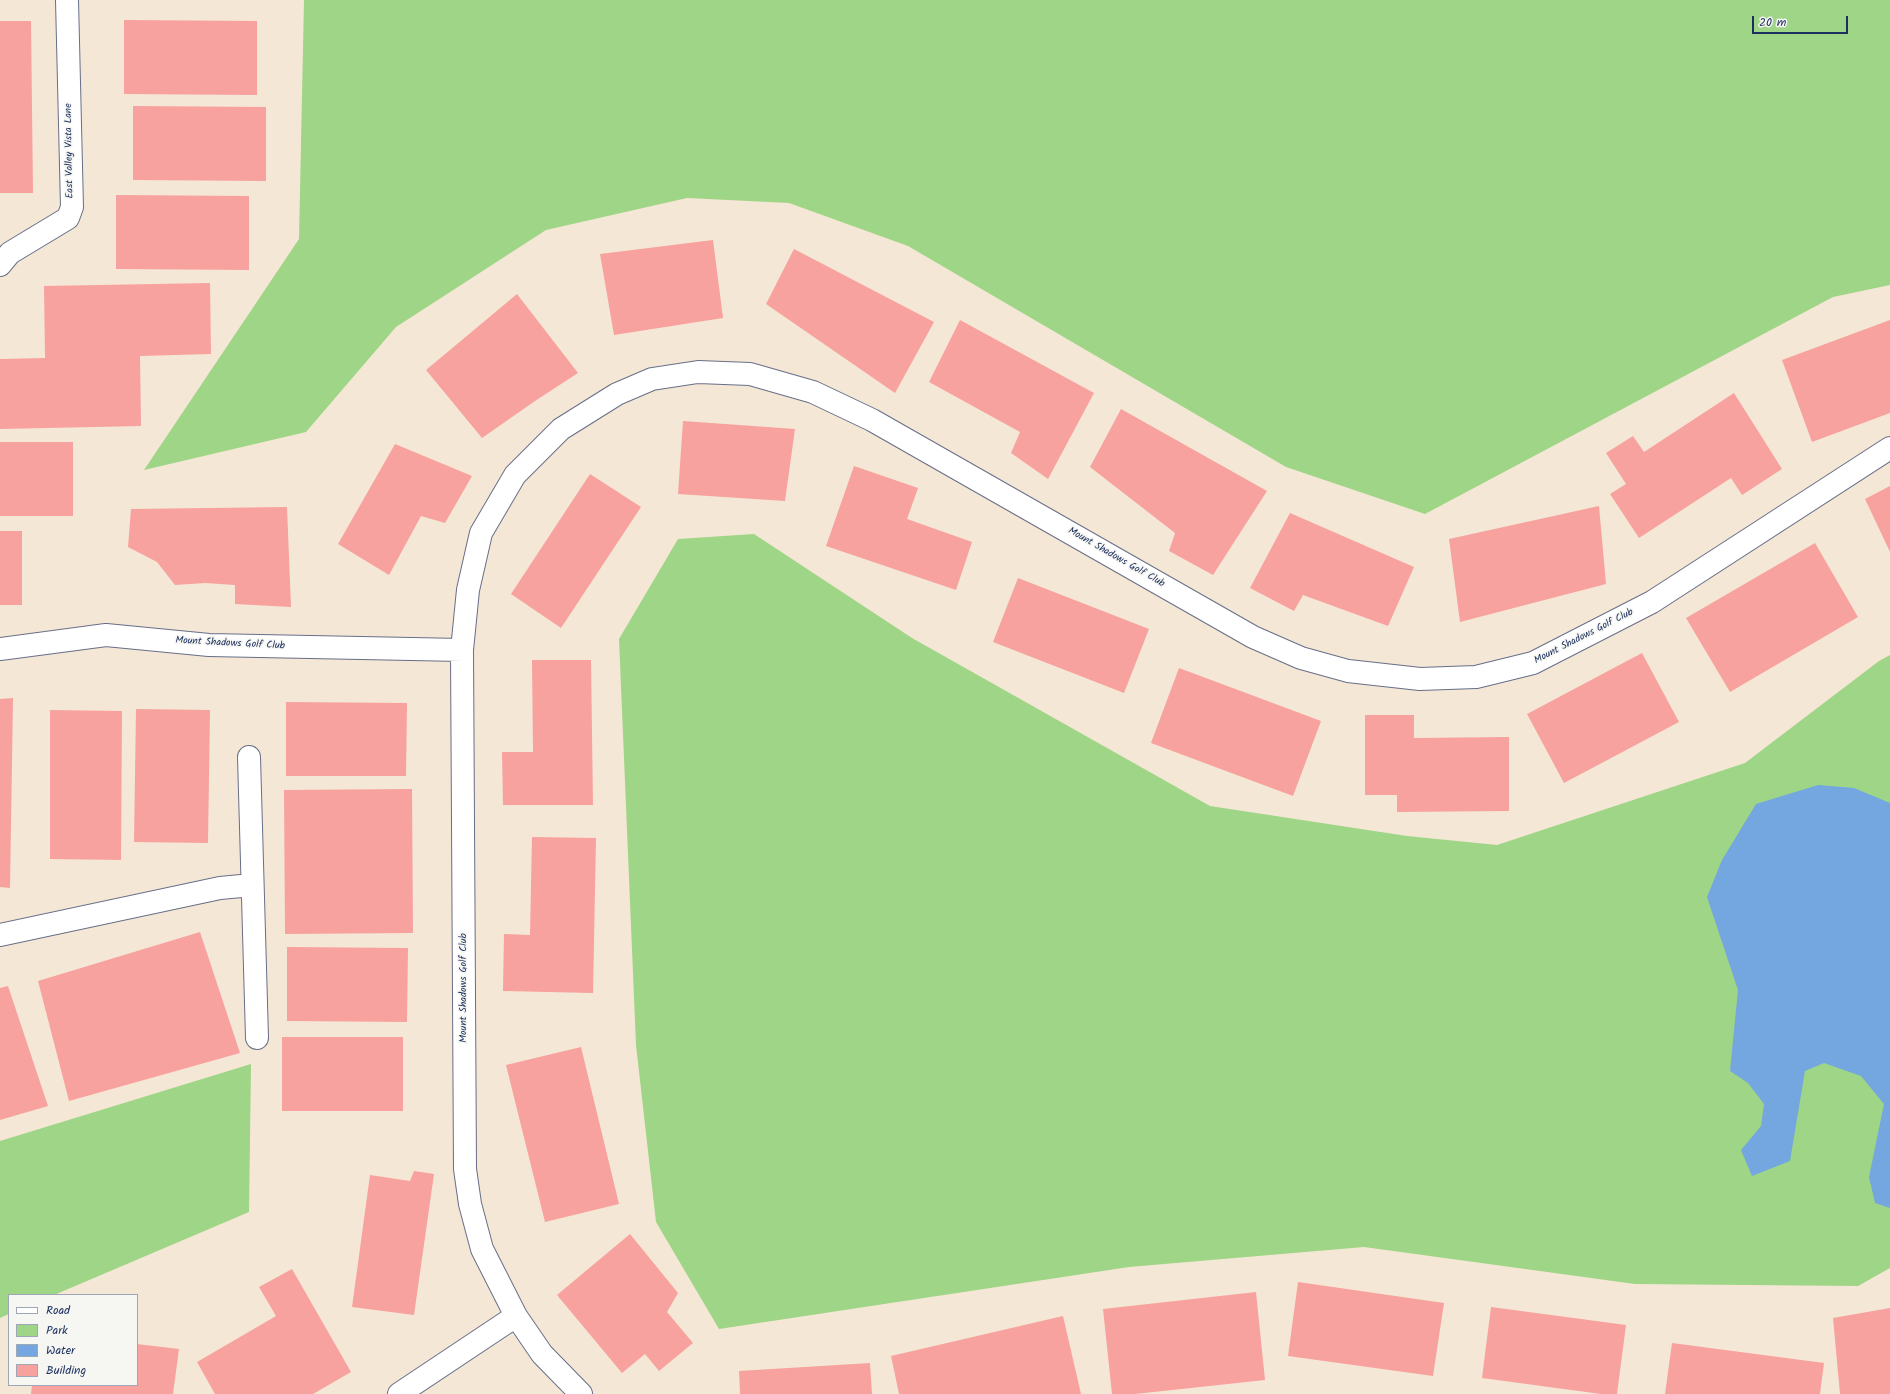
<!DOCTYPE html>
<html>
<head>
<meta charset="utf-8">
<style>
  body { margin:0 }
  #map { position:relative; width:1890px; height:1394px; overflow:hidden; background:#f5e7d5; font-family:Kalam,sans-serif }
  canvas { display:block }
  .legend { position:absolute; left:8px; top:1294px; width:130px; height:92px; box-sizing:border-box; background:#f6f6f2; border:1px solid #9ea6b7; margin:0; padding:5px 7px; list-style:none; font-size:12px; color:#1b2f5e }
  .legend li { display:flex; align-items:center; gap:8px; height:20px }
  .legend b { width:20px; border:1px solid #9ea6b7 }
  .scale { position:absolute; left:1752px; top:16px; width:96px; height:18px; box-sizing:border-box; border:2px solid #1b2f5e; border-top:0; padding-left:5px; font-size:12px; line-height:14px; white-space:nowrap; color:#1b2f5e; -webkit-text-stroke:3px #f6f6f2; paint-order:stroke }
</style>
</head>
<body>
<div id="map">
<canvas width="1890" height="1394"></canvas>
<ul class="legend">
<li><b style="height:5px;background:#fff"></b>Road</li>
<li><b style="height:11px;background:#9fd586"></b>Park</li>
<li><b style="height:11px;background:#74a6df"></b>Water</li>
<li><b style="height:11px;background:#f7a29e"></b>Building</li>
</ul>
<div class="scale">20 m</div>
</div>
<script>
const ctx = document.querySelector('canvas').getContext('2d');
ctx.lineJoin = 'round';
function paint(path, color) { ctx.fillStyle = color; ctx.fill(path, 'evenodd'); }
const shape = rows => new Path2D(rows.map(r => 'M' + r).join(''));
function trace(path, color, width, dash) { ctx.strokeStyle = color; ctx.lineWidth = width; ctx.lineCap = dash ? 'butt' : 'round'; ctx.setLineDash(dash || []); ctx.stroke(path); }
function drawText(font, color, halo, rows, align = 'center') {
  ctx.font = font + ' Kalam,sans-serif'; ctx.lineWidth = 3; ctx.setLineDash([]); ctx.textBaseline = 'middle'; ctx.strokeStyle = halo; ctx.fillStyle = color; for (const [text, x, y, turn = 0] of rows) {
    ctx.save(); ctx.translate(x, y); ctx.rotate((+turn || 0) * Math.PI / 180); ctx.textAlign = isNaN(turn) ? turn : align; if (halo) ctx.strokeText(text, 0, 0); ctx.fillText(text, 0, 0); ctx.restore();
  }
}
paint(shape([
  [304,0,1890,0,1890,285,1833,297,1425,514,1286,467,908,246,789,203,687,198,546,230,396,327,306,432,144,470,299,239],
  [754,534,912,638,1210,806,1407,836,1497,845,1745,763,1879,661,1890,655,1890,1268,1858,1286,1635,1284,1364,1247,1129,1267,719,1329,656,1222,636,1045,619,639,678,539],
  [251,1064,249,1212,54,1295,9,1295,9,1314,0,1318,0,1141]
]), '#9fd586');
paint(shape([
  [1818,785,1854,788,1890,803,1890,1208,1875,1203,1869,1177,1884,1104,1861,1076,1824,1063,1805,1071,1790,1161,1752,1176,1741,1150,1761,1126,1764,1104,1748,1083,1730,1071,1738,990,1707,897,1722,860,1756,804]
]), '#74a6df');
paint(shape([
  [124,20,257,21,257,95,124,94],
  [0,21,31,21,33,193,0,193],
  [133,106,266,107,266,181,133,180],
  [116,195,249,196,249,270,116,269],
  [713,240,723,318,614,335,600,254],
  [794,249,934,322,895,393,766,304],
  [210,283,211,354,140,356,141,426,0,429,0,359,45,358,44,286],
  [517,294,578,373,535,401,482,438,426,370],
  [960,320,1094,393,1048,479,1011,453,1020,432,929,382],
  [1890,320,1890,413,1812,442,1782,360],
  [1734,393,1782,469,1742,495,1731,478,1639,538,1610,494,1626,484,1606,453,1633,436,1644,452],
  [1121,409,1267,491,1213,575,1169,551,1175,533,1090,467],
  [683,421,795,429,785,501,678,494],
  [0,442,73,442,73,516,0,516],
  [395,444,472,476,445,523,421,516,389,575,338,544],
  [854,466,918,488,907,519,972,542,956,590,826,546],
  [590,474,641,507,561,628,511,594],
  [1890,486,1890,552,1865,499],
  [1599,506,1606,584,1460,622,1449,539],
  [287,507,291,607,235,604,235,585,205,583,175,585,157,562,128,547,131,509],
  [1290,513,1414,567,1388,626,1303,595,1294,611,1250,588],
  [0,531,22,531,22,605,0,605],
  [1815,543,1858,617,1730,692,1686,618],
  [1018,578,1149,629,1124,693,993,642],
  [1642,653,1679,722,1564,783,1527,714],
  [532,660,591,660,593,805,503,805,502,752,533,752],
  [1179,668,1321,721,1293,796,1151,743],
  [13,698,10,888,0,887,0,699],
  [286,702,407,703,406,776,286,776],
  [136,709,210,710,208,843,134,842],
  [50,710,122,711,121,860,50,859],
  [1365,715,1414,715,1414,738,1509,737,1509,811,1397,812,1397,795,1365,795],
  [412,789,413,933,285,934,284,790],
  [532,837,596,838,593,993,503,991,504,934,530,935],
  [200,932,240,1053,69,1101,38,981],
  [287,947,408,948,407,1022,287,1021],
  [8,986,48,1106,0,1120,0,988],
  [282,1037,403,1037,403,1111,282,1111],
  [581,1047,619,1204,545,1222,506,1065],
  [414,1171,434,1174,414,1315,352,1307,370,1175,410,1181],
  [630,1234,678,1293,667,1312,693,1343,659,1371,645,1354,622,1373,557,1295],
  [292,1269,351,1372,313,1394,215,1394,197,1362,276,1316,259,1287],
  [1298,1282,1444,1303,1433,1376,1288,1356],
  [1256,1292,1265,1380,1135,1394,1112,1394,1103,1309],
  [1491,1307,1626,1325,1617,1394,1601,1394,1482,1378],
  [1890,1308,1890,1394,1840,1394,1833,1318],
  [1063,1316,1081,1394,899,1394,891,1356],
  [1672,1343,1824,1363,1820,1394,1665,1394],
  [137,1344,179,1349,173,1394,31,1394,32,1385,137,1385],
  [870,1363,872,1394,740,1394,739,1371]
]), '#f7a29e');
const minor = shape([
  [0,265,10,253,68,218,72,207,67,0],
  [0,649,106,635,209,645,462,650],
  [249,757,257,1038],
  [0,935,220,888,252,885],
  [399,1394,516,1316],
  [581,1394,542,1354,516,1316,482,1249,470,1204,465,1169,462,650,468,590,481,533,515,475,561,429,617,394,652,379,698,372,750,374,813,392,872,420,1253,637,1301,658,1348,671,1420,679,1476,677,1533,663,1652,602,1890,448]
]);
trace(minor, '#676f88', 24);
trace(minor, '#fff', 22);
drawText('10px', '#1b2f5e', '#f6f6f2', [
  ["East Valley Vista Lane",70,151,-91],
  ["Mount Shadows Golf Club",1116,558,30],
  ["Mount Shadows Golf Club",1584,637,-27],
  ["Mount Shadows Golf Club",230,644,3],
  ["Mount Shadows Golf Club",464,988,-90]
]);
</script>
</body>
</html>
